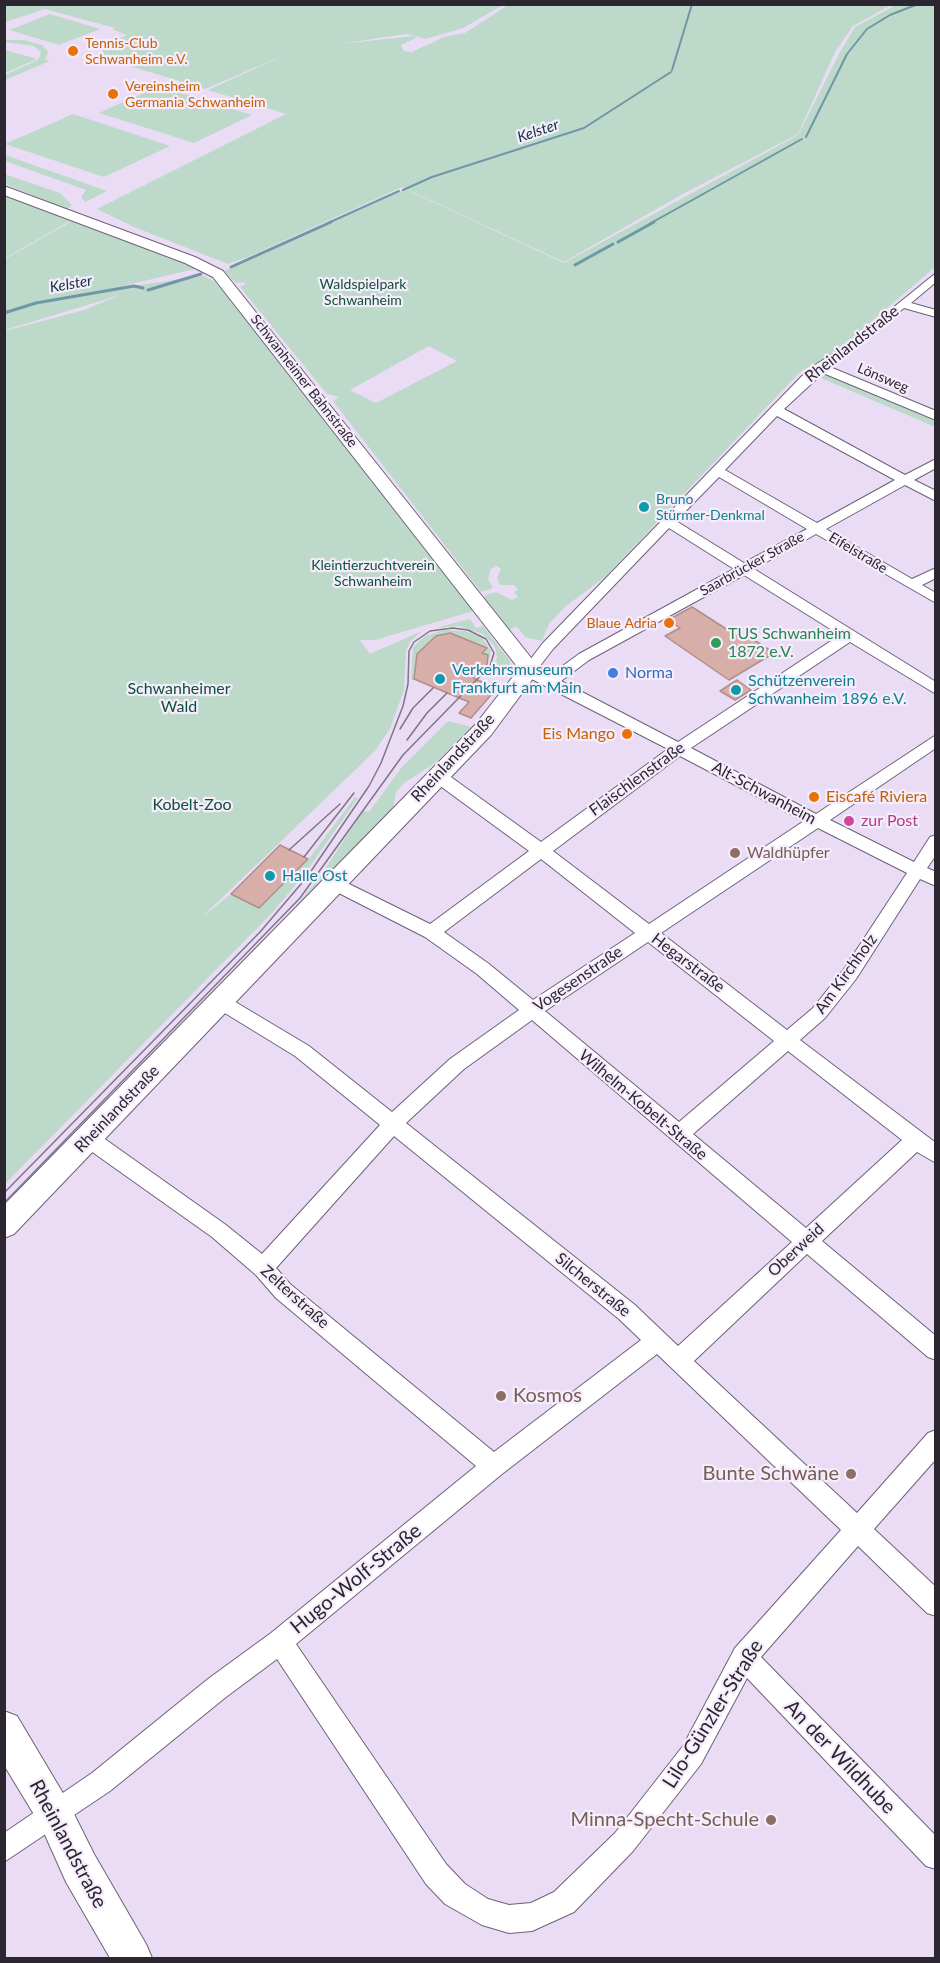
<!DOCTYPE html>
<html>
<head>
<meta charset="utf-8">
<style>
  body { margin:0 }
  #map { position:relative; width:940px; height:1963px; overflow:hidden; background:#ebdcf6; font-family:Lato,sans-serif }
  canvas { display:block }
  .frame { position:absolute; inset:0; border:6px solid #2c2630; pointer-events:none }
</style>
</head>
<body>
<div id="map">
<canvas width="940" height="1963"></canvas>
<div class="frame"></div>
</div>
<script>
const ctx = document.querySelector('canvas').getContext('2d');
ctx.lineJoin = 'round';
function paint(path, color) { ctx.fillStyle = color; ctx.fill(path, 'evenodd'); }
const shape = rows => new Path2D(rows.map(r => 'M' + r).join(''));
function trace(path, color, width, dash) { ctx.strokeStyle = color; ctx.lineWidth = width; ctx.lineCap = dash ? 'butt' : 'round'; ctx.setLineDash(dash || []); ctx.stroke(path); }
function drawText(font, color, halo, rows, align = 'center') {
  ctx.font = font + ' Lato,sans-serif'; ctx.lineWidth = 4.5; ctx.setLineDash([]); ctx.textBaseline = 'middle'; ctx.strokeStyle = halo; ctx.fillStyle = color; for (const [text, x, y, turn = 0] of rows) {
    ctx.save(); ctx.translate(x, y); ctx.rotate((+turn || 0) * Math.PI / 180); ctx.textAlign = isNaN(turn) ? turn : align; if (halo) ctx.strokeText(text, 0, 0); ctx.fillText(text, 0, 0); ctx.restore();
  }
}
paint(shape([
  [4,5,503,5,463,28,426,39,407,34,339,44,414,36,416,38,401,45,404,51,412,52,444,37,465,33,508,5,891,5,853,26,835,52,798,134,681,195,564,262,402,187,248,257,228,264,134,227,97,209,286,114,208,90,292,52,205,89,104,58,102,46,127,35,113,30,115,28,45,9,5,22],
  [896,5,935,5,935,267,837,351,800,372,605,577,566,606,549,624,542,641,525,637,516,626,508,631,484,601,485,595,496,592,512,600,518,597,514,592,518,590,514,585,500,585,497,578,501,569,497,566,491,569,488,579,493,588,481,592,333,401,339,397,327,394,244,292,240,286,245,285,244,282,236,283,224,271,405,189,564,263,798,135,840,52,855,27],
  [429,346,457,361,376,403,350,390],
  [50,14,100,29,59,45,9,30],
  [5,40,23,40,42,45,48,52,45,60,50,61,5,80,5,75,38,60,41,52,34,46,5,42],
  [5,50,37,59,5,73],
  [159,86,252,115,194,143,99,113],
  [73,114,170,146,104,177,5,144],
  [4,155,5,155,107,191,85,202,81,197,86,190,5,161],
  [4,174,60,193,72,205,67,209,5,184],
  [4,195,72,220,5,258],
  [74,220,186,263,195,269,110,289,204,276,214,281,233,302,477,610,375,640,360,640,370,654,422,631,410,642,406,651,404,690,390,729,375,751,202,917,231,894,259,908,308,860,355,797,358,798,303,876,273,912,5,1184,5,331,84,310,118,296,114,293,117,296,5,330,5,259],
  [826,374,935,421,935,427,821,378],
  [470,619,476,628,483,626,510,661,510,668,493,666,497,658,495,647,483,634,459,626,435,628],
  [444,630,465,631,482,638,491,651,488,664,485,669,481,667,487,661,488,656,482,653,487,647,450,633,436,636,417,654,415,670,423,674,416,680,411,680,413,647,425,636],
  [448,721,471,727,435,763,404,783,396,792,393,809,295,906,318,880,363,811,369,812,402,767]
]), '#bdd9ca');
trace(shape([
  [672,70,692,4],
  [806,137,847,54,867,29,890,15,918,4],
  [403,190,432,177,584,128,671,72],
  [328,223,399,191],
  [651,223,802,139]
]), '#6f97a5', 2);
trace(shape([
  [618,242,654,222],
  [575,265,613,244],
  [231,267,331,222],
  [148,290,201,274],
  [4,313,36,303,134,286,143,288]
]), '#6f97a5', 3);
const building = shape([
  [692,607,742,639,748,636,774,653,729,680,665,636,680,628,668,620,692,607],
  [450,633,487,648,482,653,488,655,487,665,473,678,497,688,471,718,459,713,469,702,414,679,417,654,436,636,450,633],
  [737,680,751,690,735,700,720,691,737,680],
  [280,845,308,859,259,908,231,894,280,845]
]);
paint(building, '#d7afa8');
trace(building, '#ae8f8a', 1.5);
const street = shape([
  [936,273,936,282,911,303,936,310,936,317,904,308,830,367,936,411,936,420,823,373,784,409,905,475,936,459,936,468,914,480,936,491,936,501,905,485,826,529,912,579,936,568,936,578,922,585,936,593,936,603,816,534,754,569,936,682,936,694,850,642,691,748,816,814,936,735,936,748,830,820,914,862,930,837,936,835,936,855,927,868,936,872,936,886,920,879,856,979,825,1018,800,1040,936,1143,936,1163,917,1152,822,1241,936,1336,936,1360,928,1357,807,1254,694,1361,857,1513,928,1433,936,1430,936,1459,874,1529,936,1587,936,1616,927,1613,858,1546,761,1657,936,1836,936,1869,926,1866,747,1678,701,1764,633,1851,574,1912,532,1931,509,1933,482,1925,445,1904,426,1884,277,1659,226,1697,110,1791,4,1862,4,1833,92,1773,208,1679,271,1633,476,1466,276,1298,256,1275,212,1237,81,1144,78,1138,81,1132,88,1130,95,1132,226,1225,262,1254,380,1125,295,1056,215,1007,212,1002,215,997,227,997,309,1046,392,1112,450,1059,519,1010,477,974,425,937,329,888,326,884,329,880,341,880,430,924,529,851,432,780,430,776,432,772,444,772,541,842,668,749,520,673,543,643,802,376,815,365,847,345,936,273],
  [777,416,895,480,817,523,725,470,777,416],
  [719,477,807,529,744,563,676,521,719,477],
  [669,528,734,569,579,654,549,676,536,671,553,649,669,528],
  [744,575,840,635,678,742,561,681,589,660,744,575],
  [680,756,804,821,649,924,553,851,680,756],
  [818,828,907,873,844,969,813,1008,787,1030,661,933,818,828],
  [541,859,635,933,533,1000,489,964,444,932,541,859],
  [648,942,774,1041,679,1122,545,1011,648,942],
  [532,1020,792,1242,678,1346,635,1305,406,1123,464,1069,532,1020],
  [788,1051,902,1140,806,1228,693,1134,788,1051],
  [394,1136,619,1319,641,1340,494,1452,290,1284,276,1268,394,1136],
  [657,1354,841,1530,735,1648,683,1746,615,1833,554,1892,531,1903,509,1905,488,1899,465,1884,446,1864,296,1644,502,1474,657,1354]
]);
const secondary = shape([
  [4,186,195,257,223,271,540,669,491,735,14,1234,4,1238,4,1205,475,725,519,669,213,277,185,263,4,195,4,186],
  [4,1711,17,1716,67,1800,94,1854,146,1944,152,1958,110,1958,66,1882,41,1826,4,1765,4,1711]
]);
trace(street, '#6e6177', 2);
trace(secondary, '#6e6177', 2);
paint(street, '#fff');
paint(secondary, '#fff');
trace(shape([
  [400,729,413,708,433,688],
  [407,740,427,713,447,693],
  [289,850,340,804],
  [304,857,354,793],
  [4,1193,260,932,307,877,369,786,381,763,403,706,408,684,409,651,414,642,430,631,453,628,468,630,486,639,494,653,490,666,403,755,300,898,4,1203]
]), '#7f7586', 1.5);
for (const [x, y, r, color] of [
  [73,51,6,"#e8710a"],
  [113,94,6,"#e8710a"],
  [644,507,6,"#0f9aa8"],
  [669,623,6,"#e8710a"],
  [716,643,6,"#2e9e5b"],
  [613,673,6,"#3f7fe0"],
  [440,679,6,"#0f9aa8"],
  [736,690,6,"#0f9aa8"],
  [627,734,6,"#e8710a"],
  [814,797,6,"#e8710a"],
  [849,821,6,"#d1479c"],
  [735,853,6,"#8d6e63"],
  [270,876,6,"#0f9aa8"],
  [501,1396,6,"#8d6e63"],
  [851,1474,6,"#8d6e63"],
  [771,1820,6,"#8d6e63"]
]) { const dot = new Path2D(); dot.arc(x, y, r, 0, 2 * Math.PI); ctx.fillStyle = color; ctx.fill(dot); trace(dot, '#f5ecfc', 2); }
drawText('14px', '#c56008', '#f5ecfc', [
  ["Tennis-Club",85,43],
  ["Schwanheim e.V.",85,59],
  ["Vereinsheim",125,86],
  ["Germania Schwanheim",125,102],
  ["Blaue Adria",657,623,"right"]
], 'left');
drawText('14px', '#0d5138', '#f5ecfc', [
  ["Waldspielpark",363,284],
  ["Schwanheim",363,300],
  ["Kleintierzuchtverein",373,565],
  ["Schwanheim",373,581]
]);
drawText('14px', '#2c2630', '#f5ecfc', [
  ["Lönsweg",883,378,23],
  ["Schwanheimer Bahnstraße",304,381,52],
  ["Eifelstraße",858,553,31],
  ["Saarbrücker Straße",752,564,-29]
]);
drawText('14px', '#0d838f', '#f5ecfc', [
  ["Bruno",656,499],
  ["Stürmer-Denkmal",656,515]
], 'left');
drawText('italic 15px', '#0b333e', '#f5ecfc', [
  ["Kelster",538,131,-19],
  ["Kelster",71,284,-10]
]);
drawText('16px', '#2c2630', '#f5ecfc', [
  ["Rheinlandstraße",852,344,-38],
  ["Rheinlandstraße",453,758,-47],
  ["Flaischlenstraße",637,779,-36],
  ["Alt-Schwanheim",764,793,28],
  ["Hegarstraße",688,963,37],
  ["Am Kirchholz",846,974,-54],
  ["Vogesenstraße",578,979,-34],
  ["Wilhelm-Kobelt-Straße",643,1105,40],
  ["Rheinlandstraße",117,1109,-46],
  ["Oberweid",796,1250,-43],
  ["Silcherstraße",593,1285,39],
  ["Zelterstraße",295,1297,42]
]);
drawText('16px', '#27864d', '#f5ecfc', [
  ["TUS Schwanheim",728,634],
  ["1872 e.V.",728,652]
], 'left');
drawText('16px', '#0d838f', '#f5ecfc', [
  ["Verkehrsmuseum",452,670],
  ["Frankfurt am Main",452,688],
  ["Schützenverein",748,681],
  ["Schwanheim 1896 e.V.",748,699],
  ["Halle Ost",282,876]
], 'left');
drawText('16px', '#366cbe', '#f5ecfc', [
  ["Norma",625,673]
], 'left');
drawText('16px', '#0d5138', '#f5ecfc', [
  ["Schwanheimer",179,689],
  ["Wald",179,707],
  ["Kobelt-Zoo",192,805]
]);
drawText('16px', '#c56008', '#f5ecfc', [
  ["Eis Mango",615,734],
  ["Eiscafé Riviera",826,797,"left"]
], 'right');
drawText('16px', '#b23c85', '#f5ecfc', [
  ["zur Post",861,821]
], 'left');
drawText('16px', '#785e54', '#f5ecfc', [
  ["Waldhüpfer",747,853]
], 'left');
drawText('20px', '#785e54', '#f5ecfc', [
  ["Kosmos",513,1396,"left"],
  ["Bunte Schwäne",839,1474],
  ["Minna-Specht-Schule",759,1820]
], 'right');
drawText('20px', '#2c2630', '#f5ecfc', [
  ["Hugo-Wolf-Straße",356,1579,-39],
  ["Lilo-Günzler-Straße",713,1714,-58],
  ["An der Wildhube",840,1757,46],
  ["Rheinlandstraße",68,1844,62]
]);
</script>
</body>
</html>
